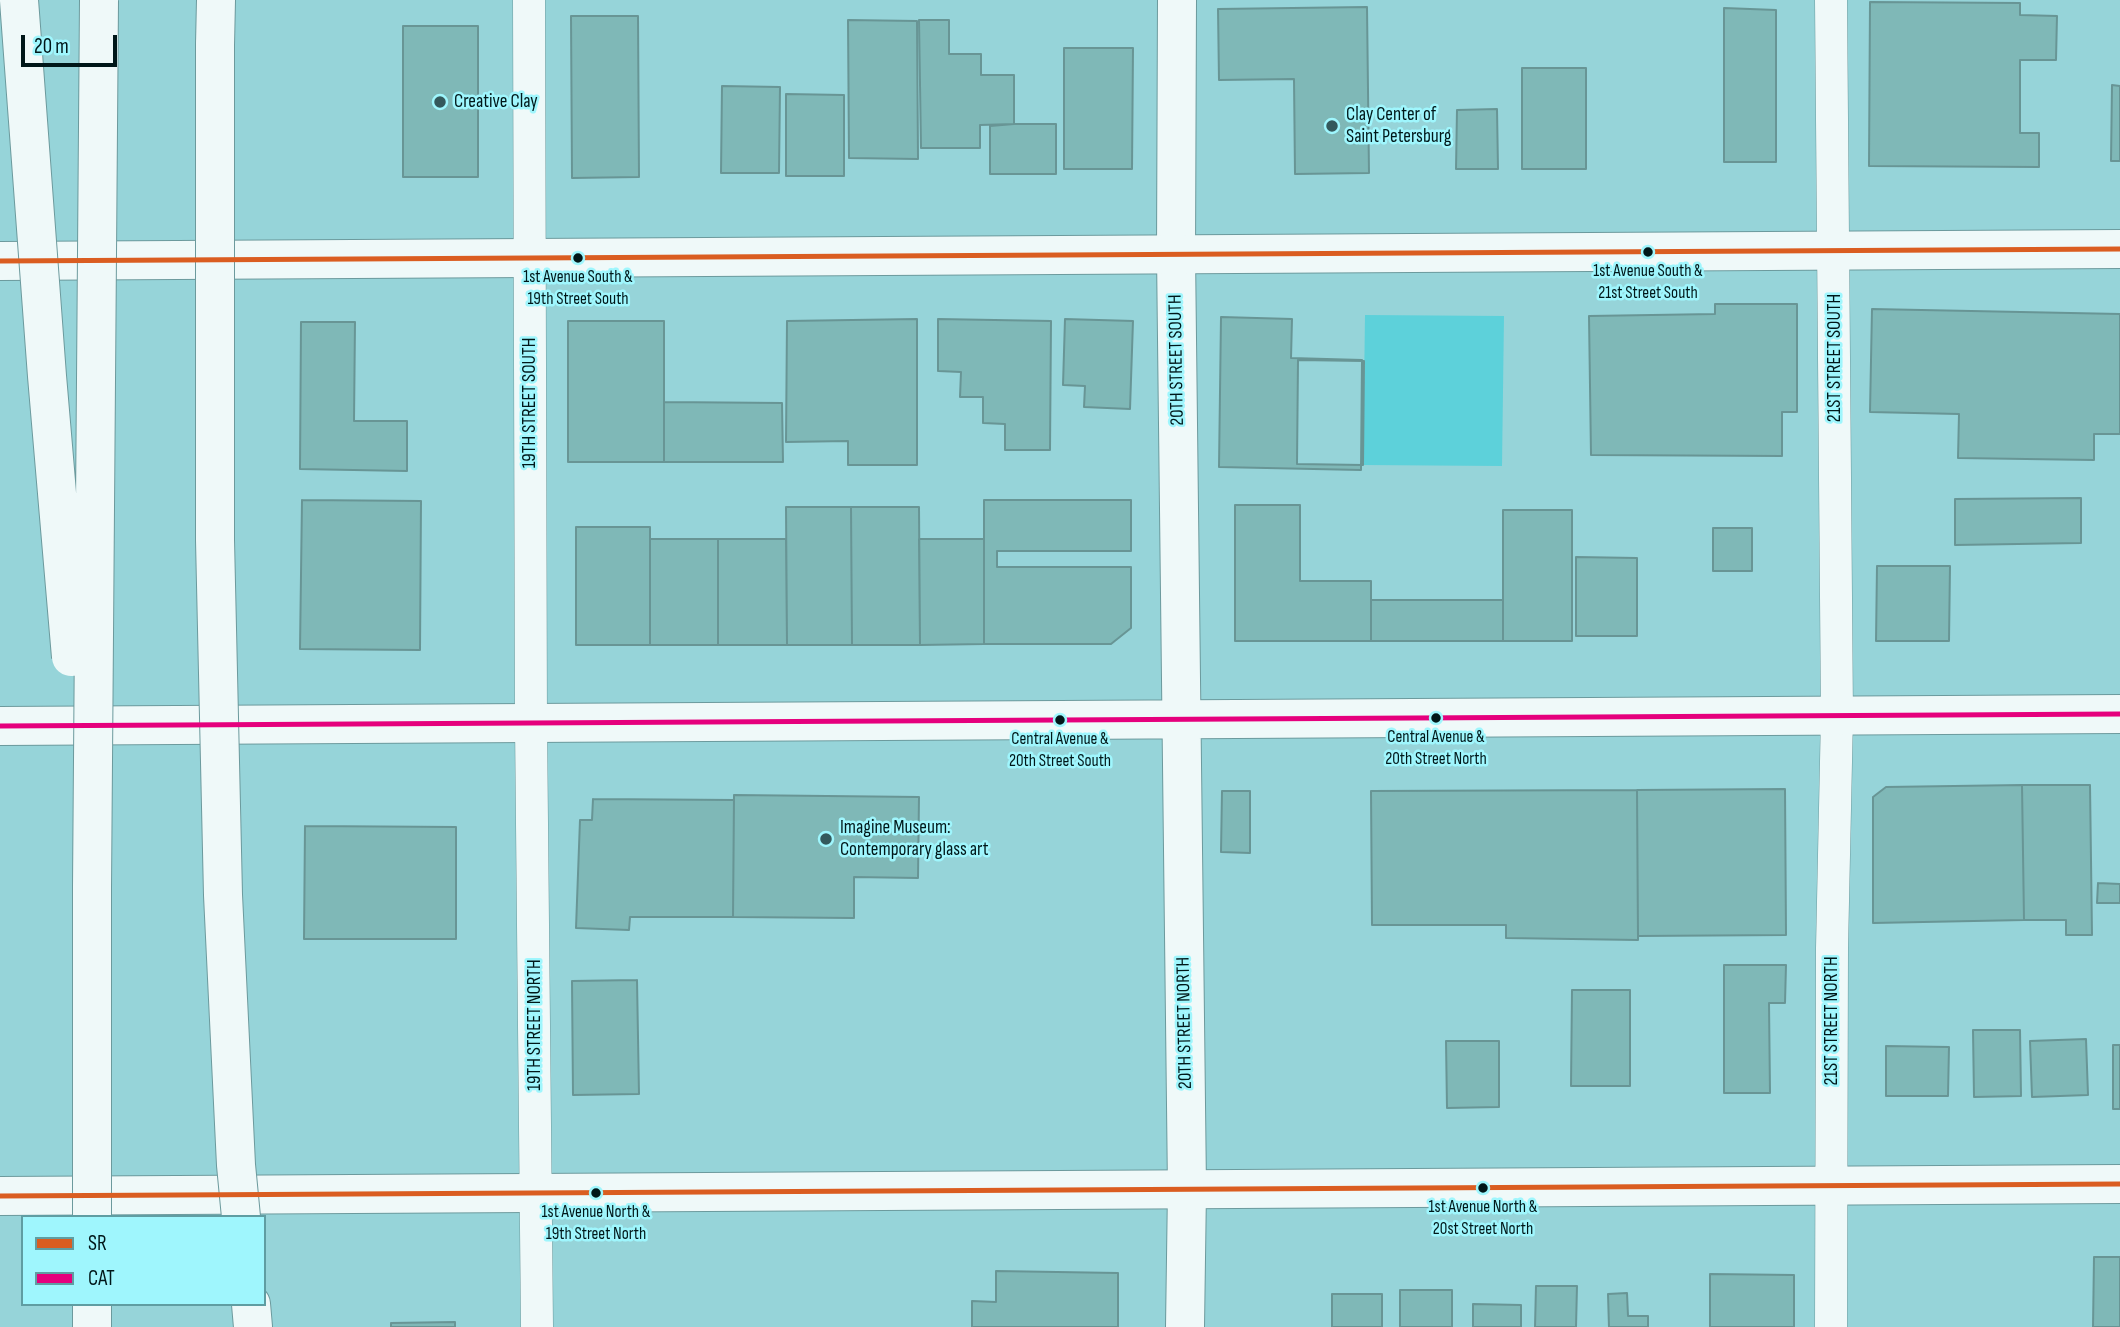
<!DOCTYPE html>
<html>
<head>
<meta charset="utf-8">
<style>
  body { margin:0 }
  #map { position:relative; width:2120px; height:1327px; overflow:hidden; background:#96d4d9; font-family:"Sofia Sans Condensed",sans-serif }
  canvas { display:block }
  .legend { position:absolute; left:21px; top:1215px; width:245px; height:91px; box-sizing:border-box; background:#9ff6fd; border:2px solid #5f9da2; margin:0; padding:9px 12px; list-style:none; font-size:21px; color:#001719 }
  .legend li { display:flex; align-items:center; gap:14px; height:35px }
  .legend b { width:35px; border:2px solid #5f9da2 }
  .scale { position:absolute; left:21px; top:35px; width:96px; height:32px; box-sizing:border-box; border:4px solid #001719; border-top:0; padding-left:9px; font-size:21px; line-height:24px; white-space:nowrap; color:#001719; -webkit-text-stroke:5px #9ff6fd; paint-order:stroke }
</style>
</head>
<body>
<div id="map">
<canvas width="2120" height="1327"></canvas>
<ul class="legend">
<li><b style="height:9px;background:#da5d21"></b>SR</li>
<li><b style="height:9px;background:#e5007d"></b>CAT</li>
</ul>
<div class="scale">20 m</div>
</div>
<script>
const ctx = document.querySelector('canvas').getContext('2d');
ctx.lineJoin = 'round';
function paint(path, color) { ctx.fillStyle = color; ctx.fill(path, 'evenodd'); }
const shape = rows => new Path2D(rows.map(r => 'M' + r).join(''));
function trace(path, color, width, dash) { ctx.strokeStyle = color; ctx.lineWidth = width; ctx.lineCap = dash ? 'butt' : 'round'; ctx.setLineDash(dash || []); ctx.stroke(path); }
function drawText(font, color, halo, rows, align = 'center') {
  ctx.font = font + ' "Sofia Sans Condensed",sans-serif'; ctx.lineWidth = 5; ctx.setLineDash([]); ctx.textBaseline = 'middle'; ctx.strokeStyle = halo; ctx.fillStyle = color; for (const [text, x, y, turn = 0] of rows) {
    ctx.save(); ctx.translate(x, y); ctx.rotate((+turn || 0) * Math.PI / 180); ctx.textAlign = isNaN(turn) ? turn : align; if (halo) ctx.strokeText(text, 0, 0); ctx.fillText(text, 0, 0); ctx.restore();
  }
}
paint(shape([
  [1365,315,1504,316,1502,466,1363,465]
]), '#5dd1da');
const building = shape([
  [1870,2,2020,3,2020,15,2057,16,2056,60,2020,60,2020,133,2039,133,2039,167,1869,166,1870,2],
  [1367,7,1369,173,1295,174,1294,79,1219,80,1218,9,1367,7],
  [1724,8,1776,10,1776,162,1724,162,1724,8],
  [571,16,638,16,639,177,572,178,571,16],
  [848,20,917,21,918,159,849,158,848,20],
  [919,20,949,20,949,54,981,54,981,75,1014,75,1014,124,980,125,980,148,921,148,919,20],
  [403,26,478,26,478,177,403,177,403,26],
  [1064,48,1133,48,1132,169,1064,169,1064,48],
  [1522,68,1586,68,1586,169,1522,169,1522,68],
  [2112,85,2120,86,2120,161,2111,161,2112,85],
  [722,86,780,87,779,173,721,173,722,86],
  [786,94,844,95,844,176,786,176,786,94],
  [1497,109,1498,169,1456,169,1457,110,1497,109],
  [1014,124,1056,124,1056,174,990,174,990,126,1014,124],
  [1715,304,1797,304,1797,412,1782,412,1782,456,1591,455,1589,316,1715,314,1715,304],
  [1872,309,2120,314,2120,434,2094,434,2094,460,1958,458,1959,414,1870,412,1872,309],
  [1221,317,1292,319,1291,358,1362,360,1361,470,1219,467,1221,317],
  [917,319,917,465,848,465,848,441,786,442,787,321,917,319],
  [938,319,1051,321,1050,450,1005,450,1005,424,983,423,983,397,960,397,961,372,938,371,938,319],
  [1065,319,1133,321,1130,409,1084,407,1085,386,1063,385,1065,319],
  [568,321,664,321,664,462,568,462,568,321],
  [301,322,355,322,354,421,407,421,407,471,300,469,301,322],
  [1298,360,1364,361,1363,465,1297,464,1298,360],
  [664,402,782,403,783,462,664,462,664,402],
  [2081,498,2081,543,1955,545,1955,499,2081,498],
  [302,500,421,501,420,650,300,649,302,500],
  [984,500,1131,500,1131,551,997,551,997,567,1131,567,1131,628,1111,644,984,644,984,500],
  [1235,505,1300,505,1300,581,1371,581,1371,641,1235,641,1235,505],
  [786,507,851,507,852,645,787,645,786,507],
  [851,507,919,507,920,645,852,645,851,507],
  [1503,510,1572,510,1572,641,1503,641,1503,510],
  [576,527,650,527,650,645,576,645,576,527],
  [1713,528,1752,528,1752,571,1713,571,1713,528],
  [650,539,718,539,718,645,650,645,650,539],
  [718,539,786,539,787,645,718,645,718,539],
  [919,539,984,539,984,644,920,645,919,539],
  [1576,557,1637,558,1637,636,1576,636,1576,557],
  [1877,566,1950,566,1949,641,1876,641,1877,566],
  [1371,600,1503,600,1503,641,1371,641,1371,600],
  [2022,785,2024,920,1873,923,1873,797,1886,787,2022,785],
  [2022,785,2090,785,2092,935,2066,935,2066,920,2024,920,2022,785],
  [1785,789,1786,935,1638,936,1637,790,1785,789],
  [1637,790,1638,940,1506,938,1506,925,1372,925,1371,791,1637,790],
  [1222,791,1250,791,1250,853,1221,852,1222,791],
  [734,795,919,797,918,878,854,877,854,918,733,917,734,795],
  [593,799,734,800,733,917,630,917,629,930,576,928,580,820,592,820,593,799],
  [305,826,456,827,456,939,304,939,305,826],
  [2098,883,2120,884,2120,903,2097,903,2098,883],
  [1724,965,1786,965,1785,1003,1769,1003,1770,1093,1724,1093,1724,965],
  [637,980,639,1094,573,1095,572,981,637,980],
  [1572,990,1630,990,1630,1086,1571,1086,1572,990],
  [1973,1030,2020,1030,2021,1096,1974,1097,1973,1030],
  [2086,1039,2088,1095,2032,1097,2030,1041,2086,1039],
  [1446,1041,1499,1041,1499,1107,1447,1108,1446,1041],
  [2113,1045,2120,1045,2120,1109,2113,1109,2113,1045],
  [1886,1046,1949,1047,1948,1096,1886,1096,1886,1046],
  [2094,1257,2120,1257,2120,1327,2093,1327,2094,1257],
  [996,1271,1118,1273,1118,1327,972,1327,972,1301,996,1302,996,1271],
  [1710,1274,1794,1275,1794,1327,1710,1327,1710,1274],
  [1536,1286,1577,1286,1576,1327,1535,1327,1536,1286],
  [1400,1290,1452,1290,1452,1327,1400,1327,1400,1290],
  [1627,1293,1628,1316,1648,1316,1648,1327,1609,1327,1608,1294,1627,1293],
  [1332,1294,1382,1294,1382,1327,1332,1327,1332,1294],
  [1473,1304,1521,1305,1521,1327,1473,1327,1473,1304],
  [455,1322,455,1327,391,1327,391,1323,455,1322]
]);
paint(building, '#7fb8b7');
trace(building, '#689595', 2);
const street = shape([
  [529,0,531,723,537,1327],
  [1831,0,1837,715,1832,948,1831,1327]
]);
const secondary = shape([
  [1177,0,1176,254,1187,1189,1185,1327],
  [0,726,2120,714]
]);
const primary = shape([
  [0,261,2120,249],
  [0,1196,2120,1184]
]);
const highway = shape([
  [215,45,216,0],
  [92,1304,92,1327],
  [251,1304,253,1327]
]);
trace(street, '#6c9a9d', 33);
trace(secondary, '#6c9a9d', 40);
trace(primary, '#6c9a9d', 40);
trace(highway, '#6c9a9d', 40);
trace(street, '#eff9f9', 32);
trace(secondary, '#eff9f9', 38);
trace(primary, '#eff9f9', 38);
trace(highway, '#eff9f9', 38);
const highwayBridge = shape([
  [19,0,47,376,71,657],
  [215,45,215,540,223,895,236,1165,241,1217],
  [92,1217,92,887,99,0]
]);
trace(highwayBridge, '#6c9a9d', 40, []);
trace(highwayBridge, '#eff9f9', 38);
trace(shape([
  [0,261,2120,249],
  [0,1196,2120,1184]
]), '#da5d21', 5);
trace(shape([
  [0,726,2120,714]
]), '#e5007d', 5);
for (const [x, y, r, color] of [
  [440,102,7,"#34595c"],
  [1332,126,7,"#34595c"],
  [1648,252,6,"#001719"],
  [578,258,6,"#001719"],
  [1436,718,6,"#001719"],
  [1060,720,6,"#001719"],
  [826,839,7,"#34595c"],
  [1483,1188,6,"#001719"],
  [596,1193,6,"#001719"]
]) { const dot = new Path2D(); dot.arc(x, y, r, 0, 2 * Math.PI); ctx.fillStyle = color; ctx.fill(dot); trace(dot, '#9ff6fd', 2.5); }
drawText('17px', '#001719', '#9ff6fd', [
  ["1st Avenue South &",1648,272],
  ["21st Street South",1648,294],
  ["1st Avenue South &",578,278],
  ["19th Street South",578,300],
  ["Central Avenue &",1436,738],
  ["20th Street North",1436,760],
  ["Central Avenue &",1060,740],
  ["20th Street South",1060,762],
  ["1st Avenue North &",1483,1208],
  ["20st Street North",1483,1230],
  ["1st Avenue North &",596,1213],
  ["19th Street North",596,1235]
]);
drawText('19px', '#001719', '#9ff6fd', [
  ["Creative Clay",454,102],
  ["Clay Center of",1346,115],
  ["Saint Petersburg",1346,137],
  ["Imagine Museum:",840,828],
  ["Contemporary glass art",840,850]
], 'left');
drawText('19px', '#001719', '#9ff6fd', [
  ["21ST STREET SOUTH",1835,358,-90],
  ["20TH STREET SOUTH",1177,360,-91],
  ["19TH STREET SOUTH",530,403,-90],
  ["21ST STREET NORTH",1832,1021,-90],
  ["20TH STREET NORTH",1185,1023,-91],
  ["19TH STREET NORTH",535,1025,-90]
]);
</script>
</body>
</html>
